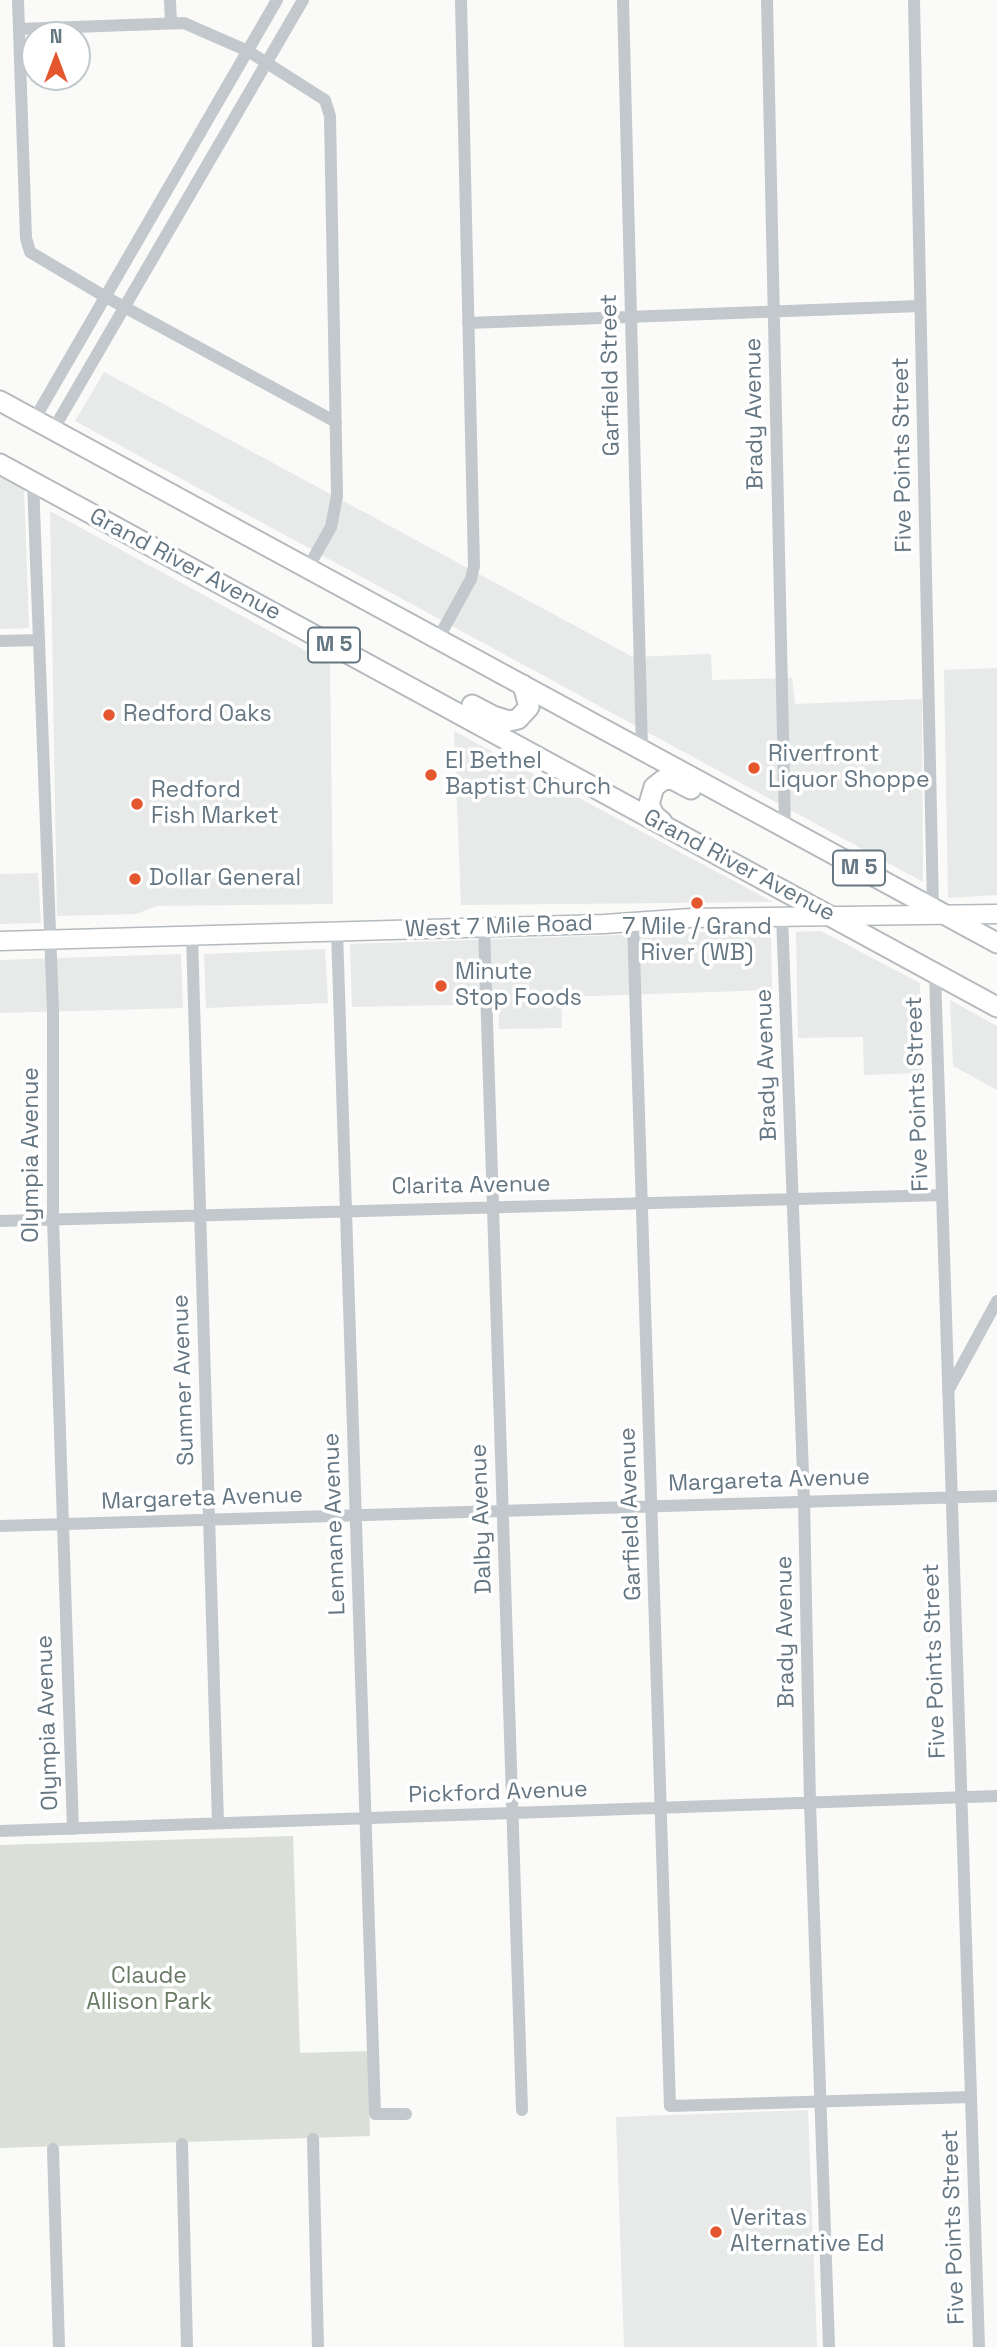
<!DOCTYPE html>
<html>
<head>
<meta charset="utf-8">
<style>
  body { margin:0 }
  #map { position:relative; width:997px; height:2347px; overflow:hidden; background:#fafaf8; font-family:"Space Grotesk",sans-serif }
  canvas { display:block }
  .north { position:absolute; left:21px; top:21px; width:70px; height:70px; box-sizing:border-box; background:#fff; border:2px solid #c1c8cd; border-radius:50%; rotate:0deg; font-size:19px; font-weight:700; line-height:28px; text-align:center; color:#657683 }
  .north::after { content:''; display:block; margin:auto; width:24px; height:32px; background:#e4572e; clip-path:polygon(50% 0,100% 100%,50% 72%,0 100%) }
</style>
</head>
<body>
<div id="map">
<canvas width="997" height="2347"></canvas>
<div class="north">N</div>
</div>
<script>
const ctx = document.querySelector('canvas').getContext('2d');
ctx.lineJoin = 'round';
function paint(path, color) { ctx.fillStyle = color; ctx.fill(path, 'evenodd'); }
const shape = rows => new Path2D(rows.map(r => 'M' + r).join(''));
function trace(path, color, width, dash) { ctx.strokeStyle = color; ctx.lineWidth = width; ctx.lineCap = dash ? 'butt' : 'round'; ctx.setLineDash(dash || []); ctx.stroke(path); }
function drawText(font, color, halo, rows, align = 'center') {
  ctx.font = font + ' "Space Grotesk",sans-serif'; ctx.lineWidth = 7; ctx.setLineDash([]); ctx.textBaseline = 'middle'; ctx.strokeStyle = halo; ctx.fillStyle = color; for (const [text, x, y, turn = 0] of rows) {
    ctx.save(); ctx.translate(x, y); ctx.rotate((+turn || 0) * Math.PI / 180); ctx.textAlign = isNaN(turn) ? turn : align; if (halo) ctx.strokeText(text, 0, 0); ctx.fillText(text, 0, 0); ctx.restore();
  }
}
paint(shape([
  [104,372,633,657,711,654,712,680,792,678,795,704,922,699,923,882,75,421],
  [0,477,24,489,29,628,0,629],
  [50,511,330,664,333,904,157,906,136,914,57,916],
  [997,668,997,895,948,898,944,670],
  [454,731,773,902,461,905],
  [38,873,41,923,0,924,0,874],
  [771,930,772,990,561,997,562,1028,499,1029,498,1004,352,1007,350,944],
  [821,931,920,983,922,1073,864,1075,863,1037,798,1038,796,932],
  [325,949,328,1003,206,1008,204,954],
  [181,954,183,1008,0,1013,0,960],
  [950,1000,997,1026,997,1090,953,1066],
  [808,2110,817,2347,624,2347,616,2117]
]), '#e8e9e9');
paint(shape([
  [293,1836,300,2053,368,2051,370,2136,0,2148,0,1845]
]), '#dadfd7');
const secondary = shape([
  [0,941,604,924,691,918,997,914]
]);
const primary = shape([
  [0,401,997,943],
  [0,464,997,1007],
  [472,705,493,716,509,721,518,719,529,707,523,685],
  [662,822,654,815,649,804,654,787,663,780,672,779,691,789]
]);
trace(secondary, '#b3babf', 21);
trace(primary, '#b5babe', 23);
trace(shape([
  [18,0,26,238,30,252,104,296,336,422],
  [170,0,171,23],
  [623,0,642,750],
  [767,0,785,828],
  [914,0,933,908],
  [19,29,184,23,248,51,325,100,330,116,337,496,331,527,309,566],
  [468,323,920,306],
  [34,420,277,0],
  [53,430,303,0],
  [33,482,53,1011,53,1219,73,1829],
  [438,639,471,579,474,566,461,0],
  [0,641,37,640],
  [782,915,804,1501,810,1803,829,2347],
  [633,922,670,2106,971,2097],
  [484,927,522,2110],
  [337,931,375,2114,406,2114],
  [192,936,218,1823],
  [935,973,979,2347],
  [0,1221,942,1195],
  [948,1391,997,1301],
  [0,1526,997,1496],
  [0,1831,997,1796],
  [313,2139,318,2347],
  [182,2144,187,2347],
  [53,2149,59,2347]
]), '#c3c8cc', 12);
trace(secondary, '#fff', 18);
trace(primary, '#fff', 19);
for (const [x, y, r, color] of [
  [109,715,7,"#e4572e"],
  [754,768,7,"#e4572e"],
  [431,775,7,"#e4572e"],
  [137,804,7,"#e4572e"],
  [135,879,7,"#e4572e"],
  [697,903,7,"#e4572e"],
  [441,986,7,"#e4572e"],
  [716,2232,7,"#e4572e"]
]) { const dot = new Path2D(); dot.arc(x, y, r, 0, 2 * Math.PI); ctx.fillStyle = color; ctx.fill(dot); trace(dot, '#fff', 2.5); }
for (const [x, y, w] of [
  [334,645,52],
  [859,868,52]
]) { const box = new Path2D(); box.roundRect(x - w / 2, y - 17.5, w, 35, 5); ctx.fillStyle = '#fff'; ctx.fill(box); trace(box, '#657683', 2); }
drawText('bold 21px', '#657683', null, [
  ["M 5",334,645],
  ["M 5",859,868]
]);
drawText('23px', '#657683', '#fff', [
  ["Garfield Street",611,375,-91],
  ["Brady Avenue",755,414,-91],
  ["Five Points Street",903,455,-91],
  ["Grand River Avenue",185,565,28],
  ["Grand River Avenue",739,866,28],
  ["West 7 Mile Road",499,927,-2],
  ["Brady Avenue",767,1065,-92],
  ["Five Points Street",918,1094,-92],
  ["Olympia Avenue",32,1155,-90],
  ["Clarita Avenue",471,1186,-1],
  ["Sumner Avenue",184,1380,-92],
  ["Margareta Avenue",769,1481,-2],
  ["Margareta Avenue",202,1499,-2],
  ["Garfield Avenue",631,1514,-92],
  ["Dalby Avenue",482,1519,-92],
  ["Lennane Avenue",335,1524,-92],
  ["Brady Avenue",786,1632,-91],
  ["Five Points Street",935,1661,-92],
  ["Olympia Avenue",48,1723,-92],
  ["Pickford Avenue",498,1793,-2],
  ["Five Points Street",954,2227,-92]
]);
drawText('23px', '#657683', '#fff', [
  ["Redford Oaks",123,715],
  ["Riverfront",768,755],
  ["Liquor Shoppe",768,781],
  ["El Bethel",445,762],
  ["Baptist Church",445,788],
  ["Redford",151,791],
  ["Fish Market",151,817],
  ["Dollar General",149,879],
  ["7 Mile / Grand",697,928,"center"],
  ["River (WB)",697,954,"center"],
  ["Minute",455,973],
  ["Stop Foods",455,999],
  ["Veritas",730,2219],
  ["Alternative Ed",730,2245]
], 'left');
drawText('23px', '#687a64', '#fff', [
  ["Claude",149,1977],
  ["Allison Park",149,2003]
]);
</script>
</body>
</html>
